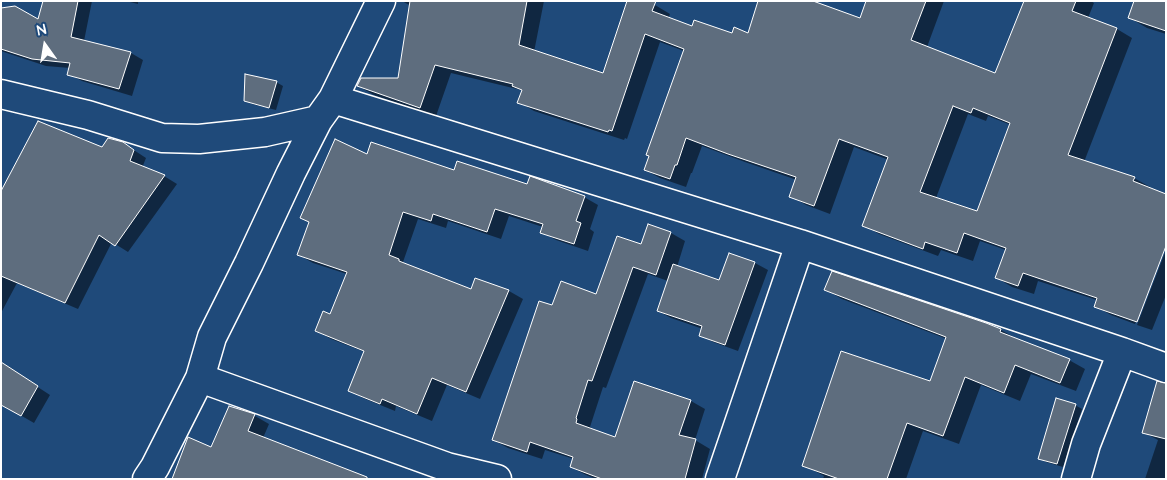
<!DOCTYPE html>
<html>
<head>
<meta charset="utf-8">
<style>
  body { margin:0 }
  #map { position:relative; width:1167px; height:480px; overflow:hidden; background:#1f4a7a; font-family:"Architects Daughter",sans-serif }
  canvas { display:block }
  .frame { position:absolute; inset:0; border:2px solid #fff; pointer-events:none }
  .north { position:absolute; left:20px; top:20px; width:50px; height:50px; -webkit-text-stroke:4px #1f4a7a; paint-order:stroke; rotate:347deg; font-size:14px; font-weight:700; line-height:20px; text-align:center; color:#fff }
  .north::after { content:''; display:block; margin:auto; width:18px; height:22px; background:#fff; clip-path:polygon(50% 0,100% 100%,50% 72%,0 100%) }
</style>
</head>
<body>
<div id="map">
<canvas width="1167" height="480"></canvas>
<div class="frame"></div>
<div class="north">N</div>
</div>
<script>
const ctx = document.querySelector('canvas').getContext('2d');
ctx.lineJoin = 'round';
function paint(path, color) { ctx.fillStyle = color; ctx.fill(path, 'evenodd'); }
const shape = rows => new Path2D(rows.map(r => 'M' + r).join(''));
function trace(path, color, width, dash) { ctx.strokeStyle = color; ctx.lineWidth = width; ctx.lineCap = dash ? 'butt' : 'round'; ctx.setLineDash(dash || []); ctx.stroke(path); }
paint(shape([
  [44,1,92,1,84,41,131,53,143,60,132,96,82,81,69,74,70,68,46,66,1,51,1,9,38,21],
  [126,1,138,1,138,4],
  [402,1,544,1,534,52,604,74,655,5,670,14,668,19,693,28,733,35,749,34,860,20,868,1,944,1,927,47,996,75,1025,1,1091,1,1094,3,1088,18,1117,29,1132,38,1084,162,1134,178,1150,187,1149,189,1166,243,1135,324,1111,315,1095,306,1097,300,1038,281,1034,294,1012,287,997,278,1006,250,980,241,973,261,941,250,938,256,879,234,864,225,889,160,854,147,830,214,806,205,791,196,797,180,745,162,702,146,692,173,691,173,686,187,660,178,645,170,684,51,660,42,627,139,625,138,624,140,534,111,519,102,522,91,521,90,451,73,436,116,374,95,358,86,399,80,411,6],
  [968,114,986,121,988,116,1011,125,977,212,936,198],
  [1166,1,1166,34,1147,28,1130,18],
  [276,82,283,86,276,110,252,104,245,100],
  [123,143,146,158,142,168,164,176,177,184,128,252,112,242,78,309,17,283,1,313,1,194,103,149],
  [367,155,528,185,584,197,598,205,590,229,594,232,588,251,556,240,541,232,543,227,509,216,501,239,448,221,446,228,418,219,403,262,411,267,472,290,476,279,509,291,523,299,480,399,447,385,432,421,396,406,395,411,363,398,349,390,365,352,331,339,317,331,331,315,347,274,313,263,299,255],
  [671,233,685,241,677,267,720,282,730,255,755,263,768,270,738,351,713,342,700,335,703,329,671,318,658,311,668,281,648,274,606,388,603,387,590,427,591,428,591,430,615,439,691,401,705,409,695,440,710,449,702,479,596,479,586,475,571,467,574,459,545,450,542,459,508,448,493,440,553,307,597,295,642,245],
  [1166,250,1166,295,1152,330,1137,325],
  [826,290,985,324,1001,330,1017,339,1069,360,1085,369,1076,391,1031,374,1020,401,981,385,959,444,923,431,906,479,823,479,824,476,804,465,930,382,947,339,842,299],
  [1,363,50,395,34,423,1,404],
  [1075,405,1082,409,1063,467,1046,462,1040,458],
  [230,407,255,416,269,424,263,438,211,448],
  [1166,411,1166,479,1145,479,1158,440,1143,432]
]), '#0007');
const building = shape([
  [43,1,78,1,71,37,131,52,119,89,67,75,70,63,32,59,1,49,1,8,15,6,38,19,43,1],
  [410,1,527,1,519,45,603,73,627,1,656,1,652,11,692,26,694,20,732,33,734,27,748,33,758,1,813,1,860,18,866,1,926,1,911,40,995,73,1024,1,1076,1,1072,11,1117,28,1068,155,1135,177,1133,181,1166,194,1166,246,1137,322,1094,307,1097,298,1023,273,1018,286,995,278,1006,248,964,233,957,253,925,242,923,249,862,226,888,157,839,139,814,206,789,197,796,177,728,154,686,138,677,165,675,165,670,179,644,170,649,156,646,155,684,49,645,34,612,131,609,130,608,132,517,103,522,90,512,86,513,84,435,65,420,108,357,86,361,78,398,78,410,1],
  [953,106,971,113,973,108,1010,123,977,211,920,192,953,106],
  [1134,1,1166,1,1166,31,1128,18,1134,1],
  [245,74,277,81,269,108,244,101,245,74],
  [38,121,102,147,108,138,123,142,134,150,130,161,165,175,115,246,99,235,65,303,1,276,1,191,38,121],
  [335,139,367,154,371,142,454,170,457,161,527,184,530,176,585,196,576,221,581,223,574,244,540,233,543,224,495,209,487,232,433,214,431,221,403,212,389,255,399,259,399,261,471,289,475,278,509,290,466,392,432,378,417,414,382,399,380,404,348,391,364,351,315,331,323,311,330,314,347,272,297,255,309,222,300,218,335,139],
  [648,224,671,232,656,275,633,267,592,381,588,380,576,418,577,419,576,423,615,437,634,381,691,400,679,435,696,439,685,479,602,479,570,467,573,457,530,442,527,452,492,440,539,301,552,305,561,281,596,294,617,236,641,244,648,224],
  [729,253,755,262,725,345,699,336,702,326,657,311,673,264,719,280,729,253],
  [832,271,986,323,1001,329,1000,332,1070,359,1060,383,1015,365,1004,393,965,377,943,436,907,423,887,479,839,479,802,466,841,351,930,381,946,337,824,290,832,271],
  [1,362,38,386,21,416,1,405,1,362],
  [1157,381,1166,383,1166,439,1142,433,1157,381],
  [1056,398,1076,404,1057,464,1038,459,1056,398],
  [229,406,255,414,248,431,367,477,367,479,172,479,188,437,211,447,229,406]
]);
paint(building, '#5e6d7e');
trace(building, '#fff', 1);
const minor = shape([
  [1,94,88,115,162,138,199,139,265,132,318,120],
  [333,99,800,244,1122,352,1166,368],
  [200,378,447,467,497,479],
  [147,479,155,467,200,378,212,337,249,263,291,173,318,120,333,99,381,1],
  [720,479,800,244],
  [1076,479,1086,444,1122,352]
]);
trace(minor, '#fff', 31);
trace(minor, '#1f4a7a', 28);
</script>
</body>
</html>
